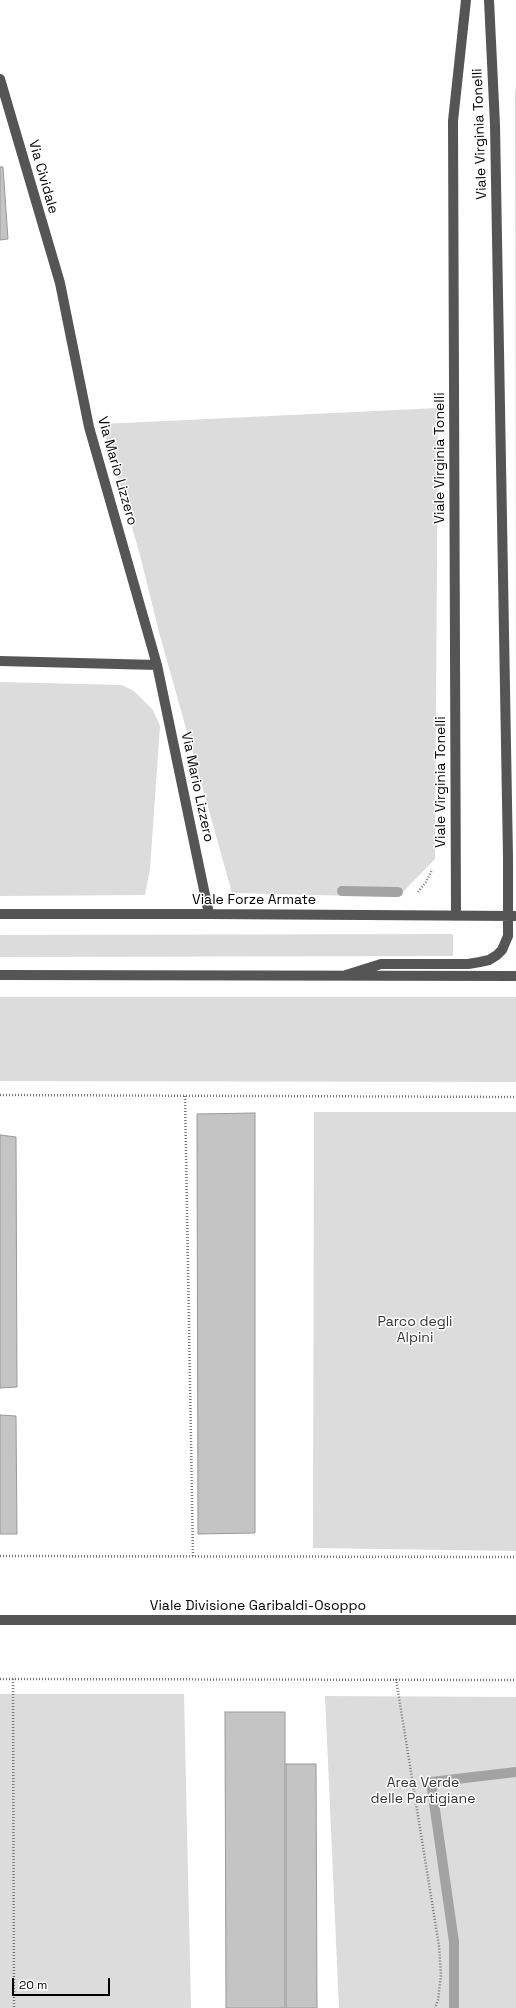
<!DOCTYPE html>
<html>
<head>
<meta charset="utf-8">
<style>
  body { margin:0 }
  #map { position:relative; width:516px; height:2008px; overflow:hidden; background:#fff; font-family:"Space Grotesk",sans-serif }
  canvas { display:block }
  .scale { position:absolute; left:12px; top:1978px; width:98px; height:18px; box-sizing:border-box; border:2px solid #000; border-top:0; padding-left:5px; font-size:12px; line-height:14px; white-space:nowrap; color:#000; -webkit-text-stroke:3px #fff; paint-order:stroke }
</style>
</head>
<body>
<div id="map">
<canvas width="516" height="2008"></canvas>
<div class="scale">20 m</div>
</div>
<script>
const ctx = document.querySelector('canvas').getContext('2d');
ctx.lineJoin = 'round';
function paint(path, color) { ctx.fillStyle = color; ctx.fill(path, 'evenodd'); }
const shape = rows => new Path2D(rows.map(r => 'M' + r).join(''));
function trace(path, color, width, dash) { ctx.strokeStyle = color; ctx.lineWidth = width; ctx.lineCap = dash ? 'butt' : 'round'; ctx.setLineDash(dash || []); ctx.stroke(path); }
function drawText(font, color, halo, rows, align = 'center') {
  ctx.font = font + ' "Space Grotesk",sans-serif'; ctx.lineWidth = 3; ctx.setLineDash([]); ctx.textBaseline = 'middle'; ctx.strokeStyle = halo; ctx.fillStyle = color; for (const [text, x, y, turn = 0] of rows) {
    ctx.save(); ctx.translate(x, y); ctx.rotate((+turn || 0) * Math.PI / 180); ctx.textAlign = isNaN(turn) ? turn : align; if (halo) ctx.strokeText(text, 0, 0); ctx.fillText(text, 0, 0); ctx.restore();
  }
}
paint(shape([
  [515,85,516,93,516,727],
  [438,408,435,859,398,897,232,893,159,632,140,555,102,424],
  [0,682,122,685,134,691,153,710,160,726,150,869,145,895,0,896],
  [453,934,453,956,0,957,0,935],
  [0,997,516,997,516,1082,0,1081],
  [314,1112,516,1112,516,1551,313,1548],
  [0,1694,184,1694,191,2008,0,2008],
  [325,1696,516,1697,516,2008,339,2008]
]), '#dcdcdc');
trace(shape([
  [342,891,398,892],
  [454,2008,454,1942,431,1782,516,1772]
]), '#a3a3a3', 10);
const building = shape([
  [0,167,3,167,8,239,0,240,0,167],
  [255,1113,255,1533,198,1534,197,1114,255,1113],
  [0,1135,16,1137,17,1387,0,1388,0,1135],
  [0,1415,16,1416,17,1534,0,1534,0,1415],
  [225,1712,285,1712,285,2008,226,2008,225,1712],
  [286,1764,316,1764,317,2008,286,2008,286,1764]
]);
paint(building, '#c4c4c4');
trace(building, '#999', 1);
trace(shape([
  [418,892,426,882,432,870],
  [0,1095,516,1097],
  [185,1096,193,1556],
  [0,1556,516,1557],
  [0,1679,516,1680],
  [13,1679,14,2008],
  [396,1679,439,1946,441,1975,438,2000,435,2008]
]), '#777', 2.5, [1, 2]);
trace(shape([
  [0,79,60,283,89,427,157,665],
  [0,661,157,665,209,914],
  [0,914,209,914,516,916],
  [456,916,453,121,466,0],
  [0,975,516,976],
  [346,975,381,964,468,964,480,962,489,960,497,955,502,950,508,936,508,857,495,125,489,0],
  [0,1620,516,1620]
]), '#555', 10);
drawText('14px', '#000', '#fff', [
  ["Viale Virginia Tonelli",480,134,-92],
  ["Via Cividale",43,177,74],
  ["Viale Virginia Tonelli",440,458,-90],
  ["Via Mario Lizzero",117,471,74],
  ["Viale Virginia Tonelli",441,782,-90],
  ["Via Mario Lizzero",197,787,78],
  ["Viale Forze Armate",254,900],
  ["Viale Divisione Garibaldi-Osoppo",258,1606]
]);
drawText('14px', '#333', '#fff', [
  ["Parco degli",415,1322],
  ["Alpini",415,1338],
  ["Area Verde",423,1783],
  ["delle Partigiane",423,1799]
]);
</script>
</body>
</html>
